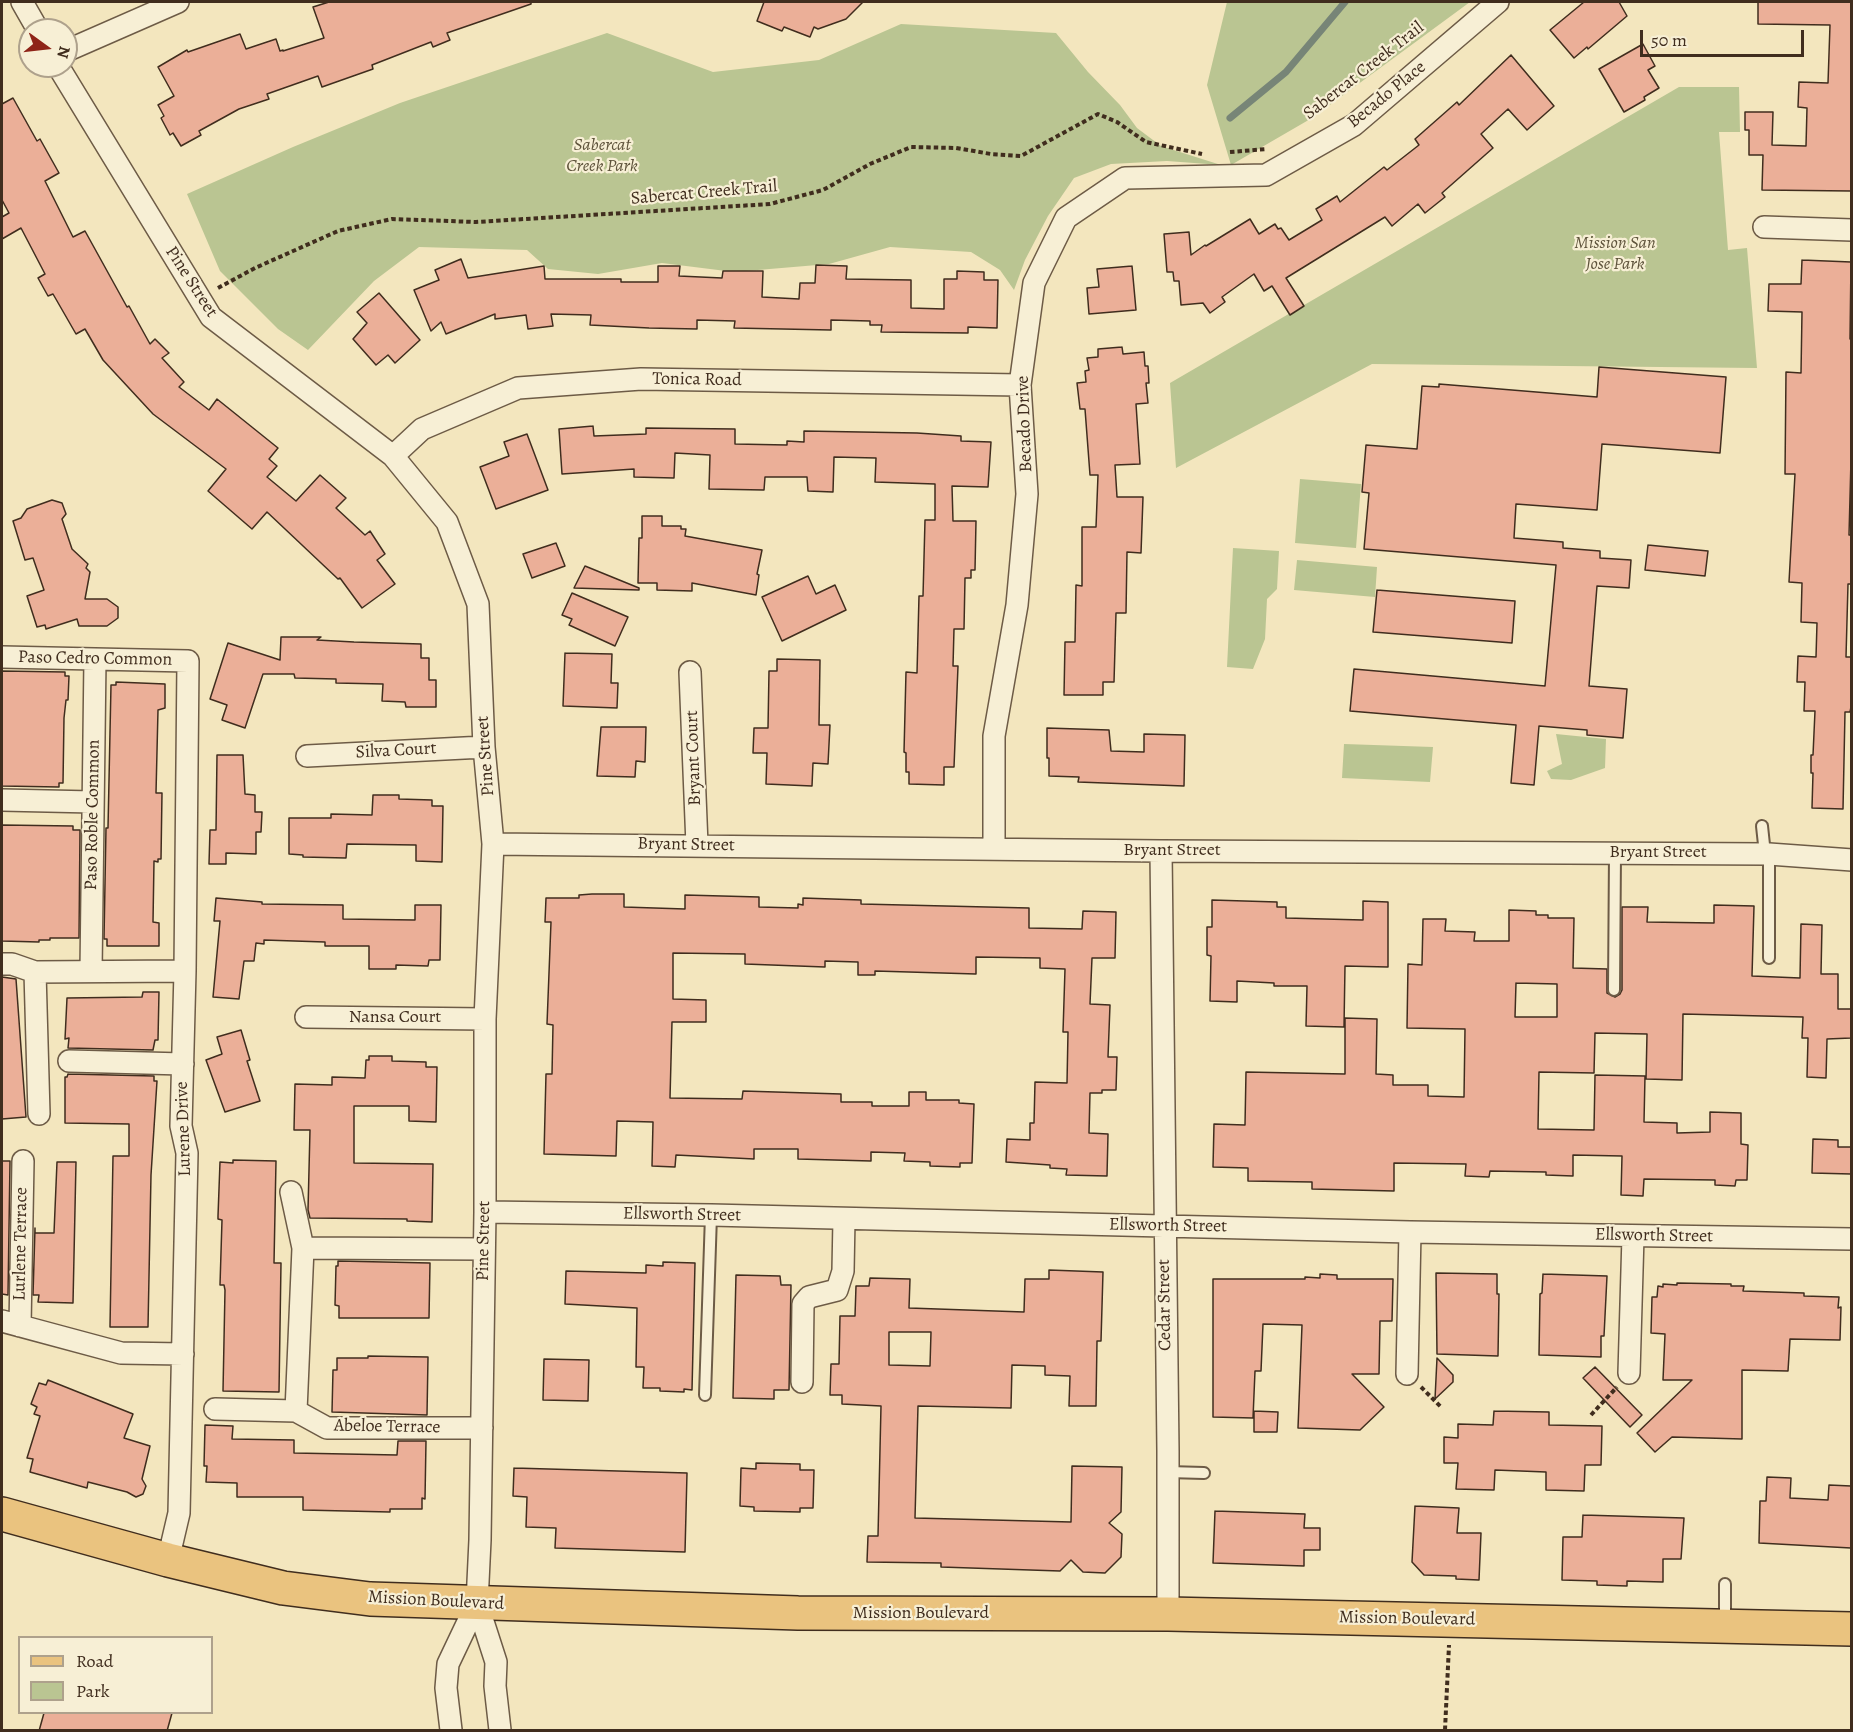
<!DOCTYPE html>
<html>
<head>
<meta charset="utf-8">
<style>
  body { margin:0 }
  #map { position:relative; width:1853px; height:1732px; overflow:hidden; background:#f3e6be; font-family:Alegreya,serif }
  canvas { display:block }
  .frame { position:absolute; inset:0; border:3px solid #402d1e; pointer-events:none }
  .legend { position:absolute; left:18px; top:1636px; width:195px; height:78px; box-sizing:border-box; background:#f7efd5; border:2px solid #aea18c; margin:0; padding:8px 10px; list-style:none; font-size:18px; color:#402d1e }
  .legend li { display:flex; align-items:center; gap:12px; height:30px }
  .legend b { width:30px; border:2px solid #aea18c }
  .north { position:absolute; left:18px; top:18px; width:60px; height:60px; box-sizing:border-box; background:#f7efd5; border:2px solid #aea18c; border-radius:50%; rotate:105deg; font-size:16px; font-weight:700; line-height:24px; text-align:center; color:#402d1e }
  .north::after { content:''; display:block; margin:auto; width:21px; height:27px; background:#8f2418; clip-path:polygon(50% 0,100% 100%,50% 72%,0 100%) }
  .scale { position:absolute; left:1640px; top:30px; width:164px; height:27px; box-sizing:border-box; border:3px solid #402d1e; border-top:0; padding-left:8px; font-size:18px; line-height:21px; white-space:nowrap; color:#402d1e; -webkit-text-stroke:4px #f7efd5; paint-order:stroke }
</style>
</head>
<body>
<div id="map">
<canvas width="1853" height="1732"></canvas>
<div class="frame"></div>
<ul class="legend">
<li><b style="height:8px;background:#eac37f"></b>Road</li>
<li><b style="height:16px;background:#bac592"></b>Park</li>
</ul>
<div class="north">N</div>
<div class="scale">50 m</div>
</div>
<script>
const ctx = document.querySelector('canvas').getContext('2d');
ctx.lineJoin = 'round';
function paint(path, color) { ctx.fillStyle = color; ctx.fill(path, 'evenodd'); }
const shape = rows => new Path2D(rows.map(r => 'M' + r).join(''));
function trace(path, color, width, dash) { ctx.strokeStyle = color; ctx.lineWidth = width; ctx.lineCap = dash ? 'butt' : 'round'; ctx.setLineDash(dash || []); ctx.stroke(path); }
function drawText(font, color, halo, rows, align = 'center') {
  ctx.font = font + ' Alegreya,serif'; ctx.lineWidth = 4.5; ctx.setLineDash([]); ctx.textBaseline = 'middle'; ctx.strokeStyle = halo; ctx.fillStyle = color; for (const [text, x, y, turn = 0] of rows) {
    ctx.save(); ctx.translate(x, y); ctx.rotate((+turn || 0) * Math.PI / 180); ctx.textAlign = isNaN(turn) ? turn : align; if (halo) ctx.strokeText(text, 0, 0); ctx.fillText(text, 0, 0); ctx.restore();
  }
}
paint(shape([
  [1227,2,1470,2,1312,118,1231,165,1207,85],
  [901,24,1056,33,1088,72,1120,105,1137,128,1161,146,1221,165,1167,161,1111,164,1074,178,1048,216,1025,260,1014,290,1000,270,971,252,890,247,829,264,734,272,662,263,598,274,548,269,527,250,419,247,374,281,308,350,278,329,220,271,187,194,293,147,400,103,607,33,713,72,819,60],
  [1679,87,1739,87,1740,132,1719,132,1728,250,1747,248,1757,368,1372,364,1176,468,1170,383],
  [1300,479,1361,484,1356,548,1295,543],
  [1233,548,1279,551,1277,589,1267,599,1265,639,1253,669,1227,667],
  [1297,560,1377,567,1375,597,1294,590],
  [1556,734,1606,739,1605,768,1571,780,1551,779,1547,771,1562,764],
  [1344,744,1433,747,1430,782,1342,778]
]), '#bac592');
trace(shape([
  [1230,118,1286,72,1345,2]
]), '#778577', 7);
const building = shape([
  [329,2,531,2,531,4,447,33,450,40,433,47,431,42,372,65,373,69,322,87,318,76,267,94,269,99,239,109,199,131,201,135,181,146,173,133,170,135,161,118,164,116,158,105,174,96,158,67,187,50,188,52,240,34,246,49,276,39,280,51,283,50,283,51,324,38,313,7,329,2],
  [764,2,863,2,846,19,818,29,814,27,810,37,784,27,782,31,757,21,764,2],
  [1584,2,1619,2,1627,16,1588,49,1587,47,1574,58,1550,30,1584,2],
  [1758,2,1851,2,1851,191,1762,190,1763,155,1749,155,1749,130,1745,130,1745,112,1773,112,1772,145,1806,146,1807,108,1798,107,1799,82,1828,83,1830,25,1758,24,1758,2],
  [1643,44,1655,66,1648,70,1659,88,1644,97,1645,100,1624,112,1599,69,1643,44],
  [1511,55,1554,106,1527,130,1508,109,1481,134,1493,148,1442,193,1445,197,1425,213,1418,204,1392,226,1385,217,1286,278,1304,306,1290,315,1272,286,1264,291,1254,274,1222,297,1225,302,1210,313,1203,303,1181,305,1179,281,1174,281,1173,272,1167,272,1164,234,1189,232,1191,255,1205,245,1206,246,1250,219,1259,234,1275,224,1278,229,1281,228,1289,240,1322,220,1316,209,1337,196,1340,202,1384,167,1387,170,1419,145,1415,139,1457,102,1459,105,1511,55],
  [13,98,37,141,40,139,59,173,45,181,73,237,85,231,127,307,129,306,150,344,155,339,169,353,162,358,184,382,179,387,209,410,217,399,278,448,269,459,277,466,267,477,296,501,320,475,346,498,336,508,365,535,370,531,385,554,377,560,395,584,362,608,340,578,338,579,267,512,252,529,208,491,226,469,153,414,103,360,85,329,76,334,53,294,48,296,38,278,45,274,21,228,2,239,2,217,9,213,2,200,2,104,13,98],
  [461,259,468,278,544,266,545,279,621,279,621,282,658,282,658,266,680,266,679,276,722,278,723,271,763,271,762,297,799,299,800,283,815,283,816,265,847,266,846,279,911,280,911,308,944,309,944,279,957,279,957,271,984,272,984,280,998,280,997,328,968,327,968,333,881,332,882,325,870,325,870,321,831,320,831,330,734,328,735,321,697,320,697,329,649,328,590,325,591,315,551,314,553,326,528,329,526,315,495,319,495,314,446,334,441,322,431,331,414,290,439,280,435,270,461,259],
  [1802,260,1851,262,1850,339,1851,339,1851,460,1849,535,1851,535,1851,584,1848,584,1846,657,1851,657,1851,707,1850,712,1845,712,1843,809,1812,808,1813,773,1811,773,1811,755,1813,755,1815,711,1804,711,1805,682,1797,682,1798,656,1816,657,1817,623,1801,622,1802,583,1789,582,1795,474,1785,474,1786,372,1801,373,1802,312,1768,311,1769,284,1801,284,1802,260],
  [1132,266,1136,310,1089,314,1087,288,1099,287,1097,269,1132,266],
  [379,293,420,340,395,363,388,355,376,365,353,339,367,323,357,312,379,293],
  [1122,347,1123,354,1144,352,1145,366,1148,366,1149,383,1146,383,1148,403,1136,404,1140,464,1115,465,1117,497,1143,497,1141,553,1127,552,1126,613,1116,613,1114,682,1103,682,1103,695,1064,695,1065,642,1075,642,1076,585,1082,586,1082,527,1096,527,1098,475,1090,475,1085,409,1080,409,1077,383,1086,382,1085,371,1089,370,1087,358,1098,357,1098,349,1122,347],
  [1599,367,1726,377,1720,453,1602,444,1597,510,1516,504,1514,538,1563,542,1563,548,1600,551,1600,558,1631,560,1629,588,1597,586,1589,686,1627,689,1623,738,1587,735,1587,730,1539,726,1534,785,1511,783,1516,725,1350,711,1354,669,1545,686,1556,565,1364,549,1369,493,1362,492,1366,445,1417,449,1422,386,1439,387,1439,384,1597,397,1599,367],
  [593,426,594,436,646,434,646,428,735,429,735,444,787,445,787,441,804,442,804,431,917,433,961,436,961,441,991,442,988,487,952,486,953,521,976,521,975,570,971,570,971,578,965,578,964,629,954,629,953,666,958,666,954,767,944,767,944,785,909,784,909,772,906,772,906,753,904,752,906,672,917,673,919,596,923,596,925,520,935,520,935,484,875,482,876,458,834,457,833,492,808,491,807,477,765,477,764,490,709,489,710,455,675,453,674,478,634,477,634,469,562,474,559,429,593,426],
  [527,434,548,490,496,509,480,467,509,456,504,442,527,434],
  [52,500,62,503,66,514,62,519,72,549,88,564,86,568,90,572,85,599,107,599,118,607,118,618,107,626,79,626,77,619,46,629,45,625,37,627,27,596,44,590,33,558,25,560,13,521,21,518,27,509,52,500],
  [642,516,662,516,662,526,681,526,681,529,686,529,685,536,762,550,757,574,759,575,756,595,692,583,692,591,657,590,657,583,638,583,639,538,642,538,642,516],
  [556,543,565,566,532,578,523,554,556,543],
  [1648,545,1708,551,1705,576,1645,570,1648,545],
  [585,566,639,588,639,590,574,588,585,566],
  [808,576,816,594,835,585,846,610,782,641,762,597,808,576],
  [1377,590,1515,601,1512,643,1373,632,1377,590],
  [572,593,628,617,615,646,569,625,572,619,562,615,572,593],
  [281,637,321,637,317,640,354,642,421,644,421,658,429,658,429,680,436,680,436,707,406,707,405,702,382,701,383,684,336,683,336,679,295,678,294,674,263,674,245,728,222,720,227,705,210,699,228,643,280,660,281,637],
  [565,653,612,654,611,683,618,683,617,708,563,706,565,653],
  [777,659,820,660,819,725,830,725,828,764,813,763,812,786,766,784,767,753,753,753,754,728,768,728,769,671,777,671,777,659],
  [2,671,65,672,65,676,69,676,68,700,66,700,64,718,63,783,59,783,59,787,2,786,2,671],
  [116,682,165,684,165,708,158,710,156,793,162,793,161,859,158,859,158,862,154,861,153,922,159,923,159,946,107,946,107,939,104,939,106,828,108,828,111,685,116,685,116,682],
  [601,727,646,727,645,762,636,761,635,777,597,776,601,727],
  [1047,728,1109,730,1111,751,1144,752,1144,734,1185,735,1184,786,1078,782,1079,777,1049,776,1049,758,1047,758,1047,728],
  [217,755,243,755,245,794,255,795,255,812,262,812,261,832,256,832,256,854,226,853,226,864,209,864,210,830,216,830,217,755],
  [373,795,399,795,399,799,432,800,432,806,443,806,442,862,416,861,416,845,347,844,346,858,303,857,303,855,289,854,289,818,331,818,331,814,372,815,373,795],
  [2,825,73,826,73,830,80,830,79,938,50,938,50,940,39,940,39,942,2,941,2,825],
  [592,894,624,894,624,907,685,909,685,895,759,897,759,907,798,908,798,904,803,905,803,898,861,900,861,904,1029,908,1029,928,1082,929,1083,911,1116,912,1115,958,1092,958,1090,1004,1110,1005,1108,1057,1117,1057,1116,1090,1102,1090,1102,1093,1090,1093,1089,1133,1108,1134,1107,1176,1066,1175,1067,1169,1050,1168,1050,1165,1006,1162,1007,1139,1030,1140,1030,1123,1034,1123,1035,1082,1067,1083,1068,1032,1063,1032,1065,969,1040,968,1040,958,976,957,976,974,875,971,875,975,858,975,858,962,825,961,825,967,745,964,745,954,673,953,673,999,706,1000,706,1022,672,1022,670,1098,742,1099,743,1091,841,1094,841,1102,872,1102,872,1106,909,1106,909,1092,926,1092,926,1100,959,1100,959,1103,974,1104,972,1163,960,1163,960,1167,930,1166,930,1162,904,1161,905,1153,871,1152,871,1161,798,1159,798,1149,754,1149,754,1159,676,1155,675,1167,652,1166,653,1122,617,1121,616,1156,544,1154,546,1074,552,1074,553,1025,547,1024,551,922,545,922,546,898,579,898,579,895,592,894],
  [216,898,262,902,262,904,343,905,343,919,415,920,415,905,441,905,440,960,429,960,428,966,396,965,396,969,369,969,369,946,325,946,325,942,264,940,264,944,256,943,254,961,244,961,239,999,213,997,220,921,214,921,216,898],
  [1212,900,1277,902,1277,907,1286,907,1286,918,1363,920,1363,901,1388,902,1388,967,1345,966,1344,1027,1306,1026,1307,986,1274,986,1274,983,1237,981,1237,1002,1210,1001,1211,956,1207,955,1207,927,1212,927,1212,900],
  [1714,905,1754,906,1752,976,1800,978,1801,924,1822,925,1821,974,1838,974,1838,1009,1851,1009,1851,1038,1827,1039,1826,1078,1807,1077,1808,1038,1802,1038,1803,1017,1683,1014,1682,1080,1646,1079,1647,1034,1595,1033,1594,1073,1539,1072,1538,1129,1594,1130,1595,1075,1645,1076,1644,1122,1677,1123,1677,1133,1710,1132,1710,1112,1741,1113,1741,1144,1748,1145,1747,1180,1736,1180,1735,1186,1715,1185,1715,1180,1644,1179,1643,1196,1621,1195,1622,1156,1573,1155,1573,1176,1546,1175,1546,1172,1490,1171,1489,1177,1465,1176,1466,1164,1394,1163,1394,1191,1312,1189,1312,1182,1248,1181,1248,1168,1213,1167,1214,1124,1245,1125,1246,1072,1345,1074,1345,1018,1377,1019,1376,1074,1393,1075,1393,1085,1428,1085,1428,1096,1464,1097,1465,1029,1407,1028,1408,964,1422,965,1423,919,1446,919,1445,931,1475,932,1474,941,1509,941,1509,910,1536,911,1536,915,1548,915,1548,918,1574,918,1573,968,1607,969,1607,993,1615,997,1620,994,1622,990,1622,907,1648,907,1647,922,1714,923,1714,905],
  [1516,983,1557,984,1557,1017,1515,1017,1516,983],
  [2,977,16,979,26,1117,2,1119,2,977],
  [143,992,159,992,158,1040,155,1040,153,1050,68,1048,69,1038,65,1039,67,998,142,997,143,992],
  [241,1030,250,1060,247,1061,260,1101,225,1112,206,1060,222,1054,217,1037,241,1030],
  [369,1056,392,1056,392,1061,426,1062,426,1067,437,1067,436,1122,409,1121,409,1106,354,1106,354,1163,433,1164,432,1222,407,1221,407,1219,310,1218,308,1210,310,1130,294,1130,295,1084,332,1085,332,1077,365,1078,366,1060,369,1060,369,1056],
  [68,1074,154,1076,154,1081,157,1081,151,1175,148,1327,110,1327,113,1156,129,1156,129,1124,65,1123,65,1077,67,1077,68,1074],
  [1813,1139,1838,1140,1838,1147,1851,1147,1851,1174,1812,1173,1813,1139],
  [233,1160,276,1161,274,1263,281,1263,279,1392,223,1391,225,1290,224,1285,220,1285,222,1220,218,1219,218,1216,220,1162,233,1163,233,1160],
  [2,1161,10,1161,8,1295,2,1294,2,1161],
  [57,1162,76,1162,73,1303,38,1302,39,1295,33,1295,35,1228,35,1233,54,1233,57,1162],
  [338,1261,430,1263,429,1318,339,1318,339,1306,335,1305,336,1266,338,1266,338,1261],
  [663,1262,695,1263,692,1390,684,1389,684,1392,660,1391,660,1388,643,1388,644,1367,636,1367,637,1308,565,1304,566,1271,646,1273,646,1265,663,1266,663,1262],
  [1049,1270,1103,1272,1101,1341,1097,1341,1096,1406,1069,1406,1070,1376,1045,1375,1045,1366,1012,1365,1011,1408,918,1406,915,1518,1071,1522,1072,1466,1122,1467,1121,1512,1109,1523,1122,1534,1121,1557,1105,1573,1083,1572,1071,1560,1060,1571,941,1567,941,1563,867,1562,868,1536,878,1536,881,1406,842,1404,842,1395,830,1395,831,1364,839,1364,840,1316,855,1316,856,1286,869,1286,870,1278,910,1279,909,1308,1024,1312,1025,1279,1049,1279,1049,1270],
  [889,1332,931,1332,930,1366,889,1365,889,1332],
  [1436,1273,1497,1274,1497,1294,1499,1294,1498,1356,1437,1354,1436,1273],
  [1320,1274,1337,1275,1337,1279,1393,1279,1392,1321,1380,1321,1379,1374,1352,1374,1384,1407,1360,1430,1298,1428,1302,1325,1263,1324,1261,1371,1255,1371,1253,1418,1213,1417,1213,1279,1305,1279,1305,1277,1320,1278,1320,1274],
  [1543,1274,1607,1276,1604,1336,1601,1336,1601,1357,1539,1355,1540,1294,1542,1293,1543,1274],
  [736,1275,780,1276,781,1285,791,1285,789,1390,774,1390,774,1399,733,1398,736,1275],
  [1677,1283,1731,1284,1731,1286,1744,1286,1743,1291,1804,1293,1804,1296,1839,1297,1838,1308,1841,1307,1840,1340,1790,1339,1788,1371,1742,1370,1742,1439,1672,1437,1655,1452,1637,1433,1692,1380,1663,1380,1665,1334,1651,1333,1652,1297,1657,1297,1658,1286,1663,1287,1663,1284,1677,1285,1677,1283],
  [368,1356,428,1357,427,1415,332,1412,333,1370,337,1370,337,1358,368,1358,368,1356],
  [1437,1358,1453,1375,1453,1382,1435,1399,1437,1358],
  [544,1359,589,1360,588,1401,543,1400,544,1359],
  [1595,1367,1642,1415,1630,1427,1583,1378,1595,1367],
  [48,1380,133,1414,124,1438,150,1446,142,1479,146,1486,143,1494,136,1497,127,1492,88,1482,87,1488,30,1472,33,1459,27,1458,40,1416,34,1414,37,1407,31,1404,39,1383,46,1385,48,1380],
  [1254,1411,1278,1412,1277,1432,1254,1432,1254,1411],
  [1494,1411,1549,1412,1549,1425,1602,1426,1601,1465,1585,1465,1584,1491,1546,1490,1546,1472,1495,1470,1494,1490,1456,1489,1458,1463,1444,1463,1444,1437,1458,1438,1458,1424,1493,1425,1494,1411],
  [205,1425,233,1426,232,1439,294,1440,294,1453,397,1455,398,1441,426,1441,425,1499,422,1498,422,1509,390,1509,390,1512,303,1510,303,1497,237,1497,237,1483,206,1482,207,1466,204,1466,205,1425],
  [756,1463,800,1464,800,1470,814,1470,813,1508,800,1508,800,1512,754,1511,754,1507,740,1506,741,1468,756,1469,756,1463],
  [514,1468,687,1473,685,1552,555,1548,556,1528,526,1527,527,1497,513,1496,514,1468],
  [1767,1477,1791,1478,1790,1498,1828,1500,1829,1485,1851,1486,1851,1548,1759,1543,1760,1501,1766,1501,1767,1477],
  [1415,1506,1459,1508,1457,1533,1481,1533,1479,1580,1456,1579,1456,1576,1424,1575,1412,1562,1415,1506],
  [1215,1511,1305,1514,1304,1528,1320,1528,1320,1550,1304,1550,1304,1566,1213,1563,1215,1511],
  [1583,1515,1684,1518,1681,1559,1663,1559,1663,1582,1627,1581,1627,1586,1597,1585,1597,1581,1562,1580,1563,1537,1582,1537,1583,1515],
  [44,1713,172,1713,167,1731,39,1731,44,1713]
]);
paint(building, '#ebaf98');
trace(building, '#402d1e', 1.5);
const service = shape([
  [1762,826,1765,854],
  [1769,958,1769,854],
  [1614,990,1615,853],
  [705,1395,711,1215],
  [1168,1472,1204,1473],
  [1725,1584,1725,1623]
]);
const minor = shape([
  [22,2,38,30],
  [66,51,178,2],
  [58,66,211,317,393,456,447,522,478,604,484,747,493,844,485,1019,485,1212,480,1540,477,1603,496,1662,495,1686,500,1730],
  [1764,227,1852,230],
  [393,456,422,429,518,388,641,379,1020,385],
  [2,657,188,661,185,971,181,1126,187,1153,179,1513,168,1560],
  [690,672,697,845],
  [307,756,484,747],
  [2,800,93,802],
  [493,844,1161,851,1769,854,1852,860],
  [994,849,994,736,1017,605,1027,494,1020,385,1034,283,1066,218,1125,178,1266,175,1354,125,1498,2],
  [1161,851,1168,1451,1168,1614],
  [2,964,12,964,35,972,185,971],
  [91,971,95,659],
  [35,972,39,1114],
  [306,1017,485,1019],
  [69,1061,183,1064],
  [291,1192,303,1248,296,1411],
  [485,1212,711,1215,1410,1232,1852,1239],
  [303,1248,484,1249],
  [2,1321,121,1353,183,1354],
  [20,1326,23,1161],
  [1629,1373,1633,1236],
  [1407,1374,1410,1232],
  [802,1382,803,1304,809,1297,837,1290,843,1271,844,1219],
  [215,1409,296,1411,327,1428,482,1428],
  [451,1730,446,1688,448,1664,477,1603]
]);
const primary = shape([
  [2,1514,168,1560,283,1588,370,1599,798,1613,1168,1614,1852,1629]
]);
trace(service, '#6d5b46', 14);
trace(minor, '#6d5b46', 24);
trace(primary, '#402d1e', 36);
trace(shape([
  [1230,152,1267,149],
  [218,288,255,268,338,231,392,219,476,222,770,204,823,190,870,164,911,147,956,148,991,154,1021,156,1098,114,1117,122,1146,142,1202,154],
  [1421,1387,1441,1407],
  [1591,1415,1617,1387],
  [1445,1730,1449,1645]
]), '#402d1e', 4, [4.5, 3]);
trace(service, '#f7efd5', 10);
trace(minor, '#f7efd5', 21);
trace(primary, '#eac37f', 33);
drawText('18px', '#402d1e', '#f7efd5', [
  ["Sabercat Creek Trail",1364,71,-38],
  ["Becado Place",1387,95,-39],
  ["Sabercat Creek Trail",704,193,-5],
  ["Pine Street",191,282,57],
  ["Tonica Road",697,380,1],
  ["Becado Drive",1025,424,-92],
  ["Paso Cedro Common",95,659,1],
  ["Silva Court",396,751,-3],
  ["Pine Street",486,756,-94],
  ["Bryant Court",694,758,-92],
  ["Paso Roble Common",93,815,-89],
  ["Bryant Street",686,845,1],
  ["Bryant Street",1172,851],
  ["Bryant Street",1658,853],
  ["Nansa Court",395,1018],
  ["Lurene Drive",184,1129,-92],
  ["Ellsworth Street",682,1215,1],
  ["Ellsworth Street",1168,1226,1],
  ["Ellsworth Street",1654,1236,1],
  ["Pine Street",484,1241,-89],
  ["Lurlene Terrace",21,1244,-89],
  ["Cedar Street",1165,1305,-91],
  ["Abeloe Terrace",387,1427,1],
  ["Mission Boulevard",436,1601,3],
  ["Mission Boulevard",921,1614],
  ["Mission Boulevard",1407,1619,1]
]);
drawText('italic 18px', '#5e533b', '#f7efd5', [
  ["Sabercat",602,146],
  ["Creek Park",602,167],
  ["Mission San",1615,244],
  ["Jose Park",1615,265]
]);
</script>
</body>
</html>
